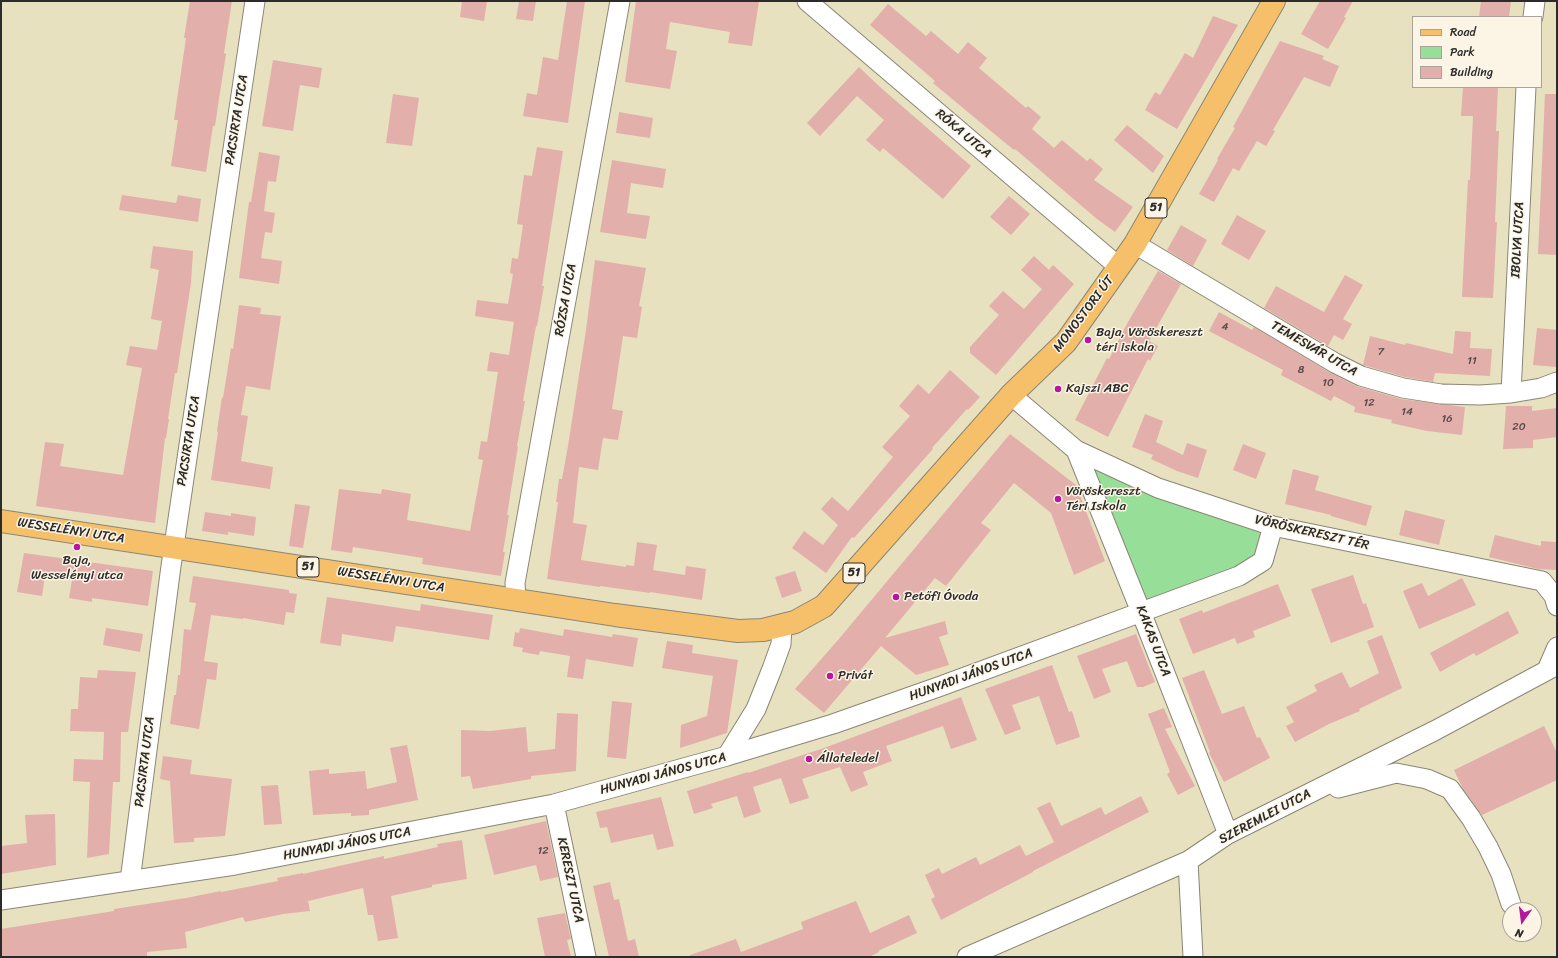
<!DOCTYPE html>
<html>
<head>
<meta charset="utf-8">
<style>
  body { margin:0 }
  #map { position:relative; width:1558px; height:958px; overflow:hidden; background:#e8e1bf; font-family:Sriracha,sans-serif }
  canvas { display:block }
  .frame { position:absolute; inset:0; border:2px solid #2b2b2b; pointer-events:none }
  .legend { position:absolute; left:1412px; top:16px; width:130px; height:72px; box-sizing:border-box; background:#fcf5e5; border:1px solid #a8a49b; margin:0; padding:5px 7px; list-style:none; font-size:12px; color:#2b2b2b }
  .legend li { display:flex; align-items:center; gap:8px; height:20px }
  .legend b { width:20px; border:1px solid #a8a49b }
  .north { position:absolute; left:1502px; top:902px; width:40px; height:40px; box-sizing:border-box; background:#fcf5e5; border:1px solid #a8a49b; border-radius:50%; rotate:194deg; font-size:11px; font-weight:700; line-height:16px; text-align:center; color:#2b2b2b }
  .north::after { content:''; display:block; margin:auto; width:14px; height:18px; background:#b5179e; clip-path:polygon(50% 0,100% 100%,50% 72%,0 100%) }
</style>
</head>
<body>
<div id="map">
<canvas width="1558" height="958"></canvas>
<div class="frame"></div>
<ul class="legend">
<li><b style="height:5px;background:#f6c06b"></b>Road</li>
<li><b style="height:11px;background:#97df99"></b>Park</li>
<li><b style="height:11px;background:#e2afaa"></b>Building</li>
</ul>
<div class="north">N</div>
</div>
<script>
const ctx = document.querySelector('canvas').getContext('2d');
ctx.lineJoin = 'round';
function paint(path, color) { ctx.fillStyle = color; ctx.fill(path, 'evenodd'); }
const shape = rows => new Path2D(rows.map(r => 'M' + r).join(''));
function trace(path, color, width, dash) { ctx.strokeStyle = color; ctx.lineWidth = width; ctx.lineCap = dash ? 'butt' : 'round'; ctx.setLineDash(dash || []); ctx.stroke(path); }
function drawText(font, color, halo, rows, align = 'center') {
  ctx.font = font + ' Sriracha,sans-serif'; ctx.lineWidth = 3; ctx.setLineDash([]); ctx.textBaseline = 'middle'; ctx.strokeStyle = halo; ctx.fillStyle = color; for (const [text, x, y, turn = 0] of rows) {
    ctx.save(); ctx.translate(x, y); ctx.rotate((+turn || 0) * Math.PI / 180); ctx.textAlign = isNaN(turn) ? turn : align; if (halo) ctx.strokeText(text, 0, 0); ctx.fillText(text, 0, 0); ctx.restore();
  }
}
paint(shape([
  [1088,462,1273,526,1263,561,1145,601]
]), '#97df99');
paint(shape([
  [190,1,232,1,224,53,226,54,219,99,215,126,213,126,206,172,171,166,178,120,174,120,186,38,184,38],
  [462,1,487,1,484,21,460,17],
  [519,1,536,1,533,21,516,19],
  [567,1,585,1,568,123,523,116,527,93,537,95,543,57,558,60],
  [636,1,759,1,752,46,728,43,730,32,670,22,666,49,677,51,670,89,625,82],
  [1320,1,1353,1,1344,17,1346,18,1328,49,1301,34],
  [1481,1,1511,1,1509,17,1479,17],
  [888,4,926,36,931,31,958,54,968,42,987,58,979,68,1026,108,1028,106,1041,117,1032,129,1054,148,1062,140,1087,161,1090,158,1103,169,1094,180,1133,207,1115,232,1097,219,1015,149,1014,150,981,123,933,83,935,81,870,25],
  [1213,16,1238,25,1177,129,1145,110,1155,92,1160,95,1185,53,1193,58],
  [1280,41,1324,56,1322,59,1339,66,1330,87,1304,77,1273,130,1275,131,1266,146,1257,141,1239,171,1233,168,1214,202,1199,194,1218,160,1217,159,1235,128,1233,127],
  [273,60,322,68,319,88,300,85,293,131,262,126],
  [859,67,880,87,971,166,943,199,883,148,880,152,866,140,884,120,857,96,820,136,807,123],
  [1463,87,1498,87,1496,131,1499,131,1495,222,1497,222,1493,298,1462,297,1468,180,1470,180,1473,116,1461,116],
  [393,94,419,98,412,146,386,143],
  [1545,94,1557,94,1557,255,1538,254],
  [619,112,653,118,650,138,616,133],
  [1127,125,1164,156,1153,173,1114,140],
  [537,147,563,151,542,286,544,286,537,326,536,326,523,401,525,401,517,446,518,446,507,515,509,515,503,552,505,552,501,576,422,564,423,558,353,547,352,553,331,550,339,489,381,494,382,489,411,494,407,520,470,531,483,460,478,459,481,441,487,442,498,372,487,371,490,352,509,355,514,322,475,316,477,300,508,304,513,274,510,273,512,258,518,259,523,225,517,224,524,175,532,176],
  [259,152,280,156,276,182,268,181,264,211,275,213,272,233,265,232,261,258,282,261,279,284,239,278,249,202,251,202],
  [612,160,666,169,663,188,631,183,627,213,650,216,646,239,600,232],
  [122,195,176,203,178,195,201,199,198,222,119,210],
  [1009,196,1030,214,1011,235,990,217],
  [1237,215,1266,231,1249,260,1221,244],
  [1181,225,1207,240,1193,266,1167,250],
  [153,246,193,251,191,283,177,373,175,373,168,419,169,419,166,438,165,438,155,523,36,506,45,442,64,444,60,466,123,475,142,368,126,365,130,346,157,350,162,321,151,319,159,270,150,268],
  [1034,256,1049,270,1053,265,1074,284,996,375,970,353,970,347,999,315,989,306,1003,291,1024,309,1042,289,1021,270],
  [595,260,646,268,639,306,642,307,637,338,623,336,612,409,623,411,618,440,603,438,598,470,579,467,573,523,587,525,581,560,626,567,626,565,634,566,637,542,657,545,653,570,685,575,686,566,706,569,702,600,650,592,650,593,600,586,600,587,547,579,558,502,556,502,559,479,562,479,568,446,586,330],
  [1158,271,1181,284,1149,341,1158,346,1150,361,1148,359,1108,437,1075,420,1107,358,1109,359,1128,322],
  [1345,275,1363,285,1343,319,1352,324,1343,340,1334,335,1328,346,1264,308,1276,286,1324,312],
  [239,305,261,308,260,314,281,316,270,390,246,386,241,415,248,416,241,461,273,467,270,489,211,480,218,432,217,431,222,397,223,398,231,348,233,349],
  [1219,312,1252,330,1254,327,1329,372,1356,386,1401,399,1465,407,1462,435,1427,431,1391,423,1392,420,1354,412,1355,407,1334,396,1331,401,1281,375,1283,370,1209,331],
  [1537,328,1557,330,1557,367,1533,365],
  [1455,331,1471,332,1470,348,1492,349,1490,376,1435,373,1433,382,1405,377,1363,365,1370,336,1405,345,1406,343,1453,354],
  [950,370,980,397,968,410,967,409,932,448,933,449,854,538,852,537,826,573,792,548,804,531,823,545,838,525,821,509,832,497,848,511,893,457,882,447,910,416,899,406,918,384,929,394],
  [1506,406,1532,406,1532,411,1557,408,1557,437,1533,440,1533,448,1503,449],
  [1145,414,1163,421,1156,442,1183,455,1187,443,1207,450,1198,478,1177,471,1151,459,1153,455,1132,447],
  [1010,434,1076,485,1105,561,1074,575,1051,513,1014,483,981,523,991,530,946,586,935,578,885,638,945,621,948,634,939,637,949,665,916,675,881,646,824,713,795,689,838,640],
  [1243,444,1266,453,1256,479,1233,470],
  [1293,469,1319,476,1315,490,1372,506,1366,526,1331,516,1331,515,1285,504],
  [295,504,310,506,303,548,289,546],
  [1405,510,1445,520,1439,545,1399,535],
  [205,512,231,516,231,513,256,517,254,536,228,532,228,535,202,531],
  [1495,535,1541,546,1541,541,1557,542,1557,570,1538,569,1489,557],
  [24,553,153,571,148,606,92,598,92,602,69,598,72,580,45,576,42,596,17,592],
  [795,571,802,591,782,598,775,577],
  [1353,575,1363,604,1366,603,1374,627,1331,643,1311,589],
  [193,576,289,590,289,593,297,594,294,613,286,612,284,625,243,618,243,619,211,615,204,661,218,663,216,680,207,679,199,729,170,724,174,695,176,695,178,675,180,675,184,629,191,630,196,603,189,602],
  [1462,578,1476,605,1419,629,1403,591,1422,583,1428,596],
  [1278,584,1291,616,1253,631,1255,637,1237,644,1235,638,1193,654,1179,619,1202,610,1203,613],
  [327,597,420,611,421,604,493,615,489,640,396,626,393,642,342,634,341,646,320,643],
  [1508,611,1519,633,1476,656,1474,653,1440,672,1430,653],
  [106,628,143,634,140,652,103,645],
  [520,628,563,636,564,629,612,637,613,634,638,638,633,667,586,659,583,679,567,677,570,656,540,651,539,655,522,652,523,648,513,646,515,632,519,633],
  [1136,634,1155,682,1143,687,1137,687,1127,661,1102,669,1111,692,1094,699,1077,656],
  [1382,635,1402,688,1359,709,1360,711,1329,724,1295,742,1286,726,1294,722,1286,707,1317,691,1314,685,1342,672,1350,688,1379,673,1367,641],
  [667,641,693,645,692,653,738,660,727,733,680,748,681,725,707,716,713,676,662,668],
  [1052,665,1069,712,1072,711,1080,737,1056,745,1039,696,1012,705,1021,729,1005,735,985,689],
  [98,670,136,672,128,732,121,732,120,782,113,782,109,854,87,858,90,782,73,781,74,759,103,760,104,732,70,731,71,709,78,709,80,677,97,678],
  [1204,670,1222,714,1244,706,1257,738,1260,737,1270,758,1224,782,1209,753,1210,752,1182,678],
  [961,697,977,740,951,749,943,726,886,746,892,761,863,772,868,785,851,792,840,767,802,779,809,798,790,804,781,778,753,787,761,812,744,818,737,796,711,804,713,808,694,814,687,791,748,772,748,773,824,748],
  [612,701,632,703,626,759,607,757],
  [1164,708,1172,727,1165,729,1195,786,1178,795,1167,774,1170,772,1148,714],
  [557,713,578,714,576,771,531,776,531,779,473,789,470,776,461,777,461,730,490,731,526,727,528,752,555,749],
  [1544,726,1557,753,1557,780,1482,815,1463,789,1454,770],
  [407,745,418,800,369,810,369,815,351,816,351,813,313,815,309,771,329,769,329,774,365,771,367,789,397,782,390,748],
  [163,756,192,760,190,774,232,779,225,836,194,838,194,842,174,843,170,781,160,779],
  [278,785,282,824,264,825,261,786],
  [1141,796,1149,812,1033,871,1033,872,941,920,931,899,935,897,925,875,939,868,942,874,976,857,980,865,1020,845,1026,856,1054,842,1037,808,1050,802,1061,826,1101,807,1105,815],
  [661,797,674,846,657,850,653,834,611,843,607,827,600,828,596,812],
  [55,814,56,865,1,874,1,846,27,843,25,815],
  [546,821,558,877,540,881,536,865,494,875,484,835],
  [462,840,467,879,432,885,432,887,391,896,398,938,378,941,373,915,368,915,363,888,308,901,310,911,283,914,245,922,243,917,185,932,187,948,147,952,147,957,1,957,1,929,114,911,114,909,186,898,221,891,221,892,278,881,277,878,303,873,303,874,384,856,384,859,438,847,437,844],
  [610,882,614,900,619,899,628,941,635,939,639,957,609,957,593,886],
  [856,901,870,933,909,915,917,933,878,951,879,952,869,957,691,957,690,955,736,939,741,952,803,929,801,922],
  [565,913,571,939,567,940,571,957,545,957,537,918]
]), '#e2afaa');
const minor = shape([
  [807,1,1119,267],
  [1533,17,1535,1],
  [1135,244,1335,363,1361,376,1403,388,1441,394,1480,395,1511,393,1541,388,1557,382],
  [1511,393,1526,87],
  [1011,395,1076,450,1158,488,1273,526,1542,581,1554,596,1557,606],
  [1076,450,1141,612,1228,834],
  [516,599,515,583,620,1],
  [1547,670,1557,647],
  [727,756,756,709,772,669,781,644,782,627],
  [1338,788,1396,773,1427,779,1450,789,1471,818,1488,847,1501,874,1511,904],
  [554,804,586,957],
  [1188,861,1193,957],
  [130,881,171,566,255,1],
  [1,900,235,865,554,804,727,756,833,724,941,686,1239,576,1263,561,1273,526],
  [967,957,1188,861,1228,834,1436,730,1557,665]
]);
const major = shape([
  [1,521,615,615,738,631,763,630,795,622,824,606,1011,395,1066,342,1135,244,1274,1]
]);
trace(minor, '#8a8675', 21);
trace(major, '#8a8675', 24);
trace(minor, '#fff', 19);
trace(major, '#f6c06b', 22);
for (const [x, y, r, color] of [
  [1088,340,4,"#b5179e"],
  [1058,389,4,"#b5179e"],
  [1058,499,4,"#b5179e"],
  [77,547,4,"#b5179e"],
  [896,597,4,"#b5179e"],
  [830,676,4,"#b5179e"],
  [809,759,4,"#b5179e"]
]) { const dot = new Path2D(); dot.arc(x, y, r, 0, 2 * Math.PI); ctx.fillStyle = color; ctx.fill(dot); trace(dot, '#fcf5e5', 1.5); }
drawText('11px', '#594c4b', null, [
  ["4",1225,327],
  ["7",1381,352],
  ["11",1472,361],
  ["8",1301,370],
  ["10",1328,383],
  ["12",1369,403],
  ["14",1407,412],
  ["16",1447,419],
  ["20",1519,427],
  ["12",543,851]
]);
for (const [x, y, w] of [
  [1156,208,22],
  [308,567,22],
  [854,573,22]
]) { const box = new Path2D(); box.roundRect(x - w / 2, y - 10, w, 20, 3); ctx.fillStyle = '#fcf5e5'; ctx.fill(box); trace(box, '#2b2b2b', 1); }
drawText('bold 12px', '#2b2b2b', null, [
  ["51",1156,208],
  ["51",308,567],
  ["51",854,573]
]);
drawText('13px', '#2b2b2b', '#fcf5e5', [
  ["PACSIRTA UTCA",237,120,-81],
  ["RÓKA UTCA",963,134,40],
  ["IBOLYA UTCA",1518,240,-87],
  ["RÓZSA UTCA",566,300,-80],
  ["MONOSTORI ÚT",1084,314,-53],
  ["TEMESVÁR UTCA",1314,349,30],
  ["PACSIRTA UTCA",189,441,-81],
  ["WESSELÉNYI UTCA",71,531,9],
  ["VÖRÖSKERESZT TÉR",1312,533,13],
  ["WESSELÉNYI UTCA",391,580,9],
  ["KAKAS UTCA",1153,641,69],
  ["HUNYADI JÁNOS UTCA",971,675,-20],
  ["PACSIRTA UTCA",145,762,-83],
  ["HUNYADI JÁNOS UTCA",663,774,-15],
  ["SZEREMLEI UTCA",1265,817,-28],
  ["HUNYADI JÁNOS UTCA",347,844,-11],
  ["KERESZT UTCA",570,880,78]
]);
drawText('13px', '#2b2b2b', '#fcf5e5', [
  ["Baja, Vöröskereszt",1096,333],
  ["téri iskola",1096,348],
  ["Kajszi ABC",1066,389],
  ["Vöröskereszt",1066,492],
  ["Téri Iskola",1066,507],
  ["Baja,",77,561,"center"],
  ["Wesselényi utca",77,576,"center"],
  ["Petőfi Óvoda",904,597],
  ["Privát",838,676],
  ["Állateledel",817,759]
], 'left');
</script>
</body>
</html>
